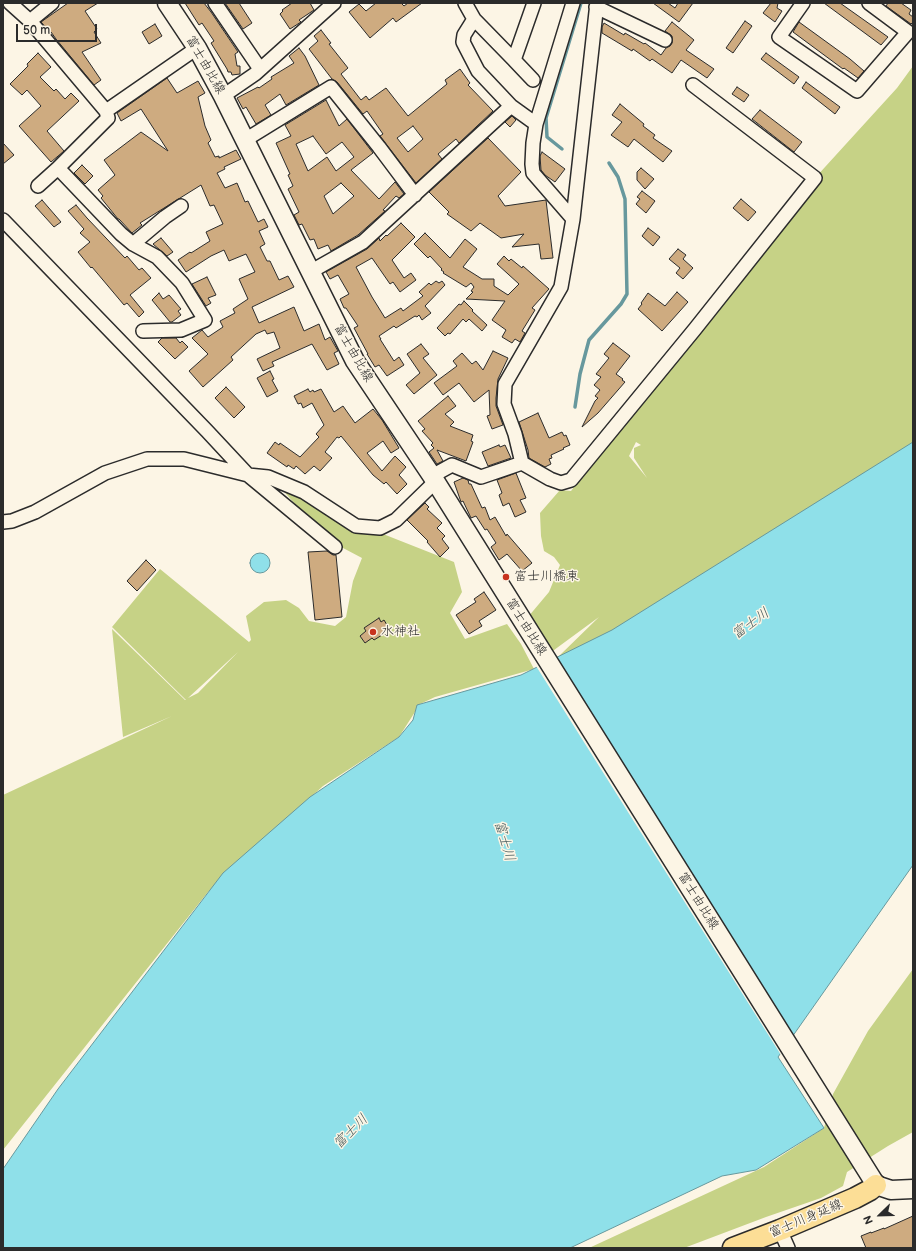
<!DOCTYPE html>
<html>
<head>
<meta charset="utf-8">
<style>
  body { margin:0 }
  #map { position:relative; width:916px; height:1251px; overflow:hidden; background:#fcf5e5; font-family:"Balsamiq Sans",sans-serif }
  canvas { display:block }
  .frame { position:absolute; inset:0; border:4px solid #2b2b2b; pointer-events:none }
  .north { position:absolute; left:860px; top:1195px; width:40px; height:40px; -webkit-text-stroke:3px #fcf5e5; paint-order:stroke; rotate:247deg; font-size:11px; font-weight:700; line-height:16px; text-align:center; color:#2b2b2b }
  .north::after { content:''; display:block; margin:auto; width:14px; height:18px; background:#2b2b2b; clip-path:polygon(50% 0,100% 100%,50% 72%,0 100%) }
  .scale { position:absolute; left:16px; top:24px; width:81px; height:18px; box-sizing:border-box; border:2px solid #2b2b2b; border-top:0; padding-left:5px; font-size:12px; line-height:14px; white-space:nowrap; color:#2b2b2b; -webkit-text-stroke:3px #fcf5e5; paint-order:stroke }
</style>
</head>
<body>
<div id="map">
<canvas width="916" height="1251"></canvas>
<div class="frame"></div>
<div class="north">N</div>
<div class="scale">50 m</div>
</div>
<script>
const ctx = document.querySelector('canvas').getContext('2d');
ctx.lineJoin = 'round';
function paint(path, color) { ctx.fillStyle = color; ctx.fill(path, 'evenodd'); }
const shape = rows => new Path2D(rows.map(r => 'M' + r).join(''));
function trace(path, color, width, dash) { ctx.strokeStyle = color; ctx.lineWidth = width; ctx.lineCap = dash ? 'butt' : 'round'; ctx.setLineDash(dash || []); ctx.stroke(path); }
function drawText(font, color, halo, rows, align = 'center') {
  ctx.font = font + ' "Balsamiq Sans","Klee One",sans-serif'; ctx.lineWidth = 3; ctx.setLineDash([]); ctx.textBaseline = 'middle'; ctx.strokeStyle = halo; ctx.fillStyle = color; for (const [text, x, y, turn = 0] of rows) {
    ctx.save(); ctx.translate(x, y); ctx.rotate((+turn || 0) * Math.PI / 180); ctx.textAlign = isNaN(turn) ? turn : align; if (halo) ctx.strokeText(text, 0, 0); ctx.fillText(text, 0, 0); ctx.restore();
  }
}
paint(shape([
  [913,66,913,454,781,552,558,657,599,617,550,653,528,617,549,592,560,565,554,557,544,551,541,536,540,513,560,490,571,491,695,329,815,178,897,88],
  [636,442,641,445,634,448,634,458,647,478,629,456],
  [280,487,378,532,454,562,462,592,450,613,465,639,507,624,521,644,534,669,435,697,420,704,399,737,323,786,208,892,3,1150,3,795,172,716,123,737,112,629,185,700,186,700,112,627,160,569,249,642,251,640,246,616,264,602,286,600,299,608,309,621,335,626,346,617,353,581,362,558,326,539],
  [238,652,198,693,188,698],
  [913,969,913,1132,888,1146,847,1172,843,1186,821,1198,766,1217,684,1248,589,1248,764,1167,824,1128,833,1094,868,1031]
]), '#c6d286');
const water = shape([
  [913,442,913,865,778,1057,824,1128,756,1170,722,1176,570,1248,3,1248,3,1169,58,1089,223,873,310,797,399,737,413,720,417,705,521,675,612,630,913,442],
  '250 563a10 10 0 1 1 20 0a10 10 0 1 1-20 0Z'
]);
paint(water, '#8fe0e9');
trace(water, '#67989d', 1);
paint(shape([
  [553,657,749,969,751,968,794,1036,781,1055,536,666]
]), '#fcf5e5');
trace(shape([
  [562,149,547,137,546,118,581,3],
  [575,407,580,374,589,340,621,304,627,294,625,199,618,177,609,163]
]), '#67989d', 3.5);
const building = shape([
  [68,3,98,3,85,11,97,29,94,32,101,43,82,52,101,80,94,85,56,39,51,32,50,33,41,22,68,3],
  [185,3,204,3,211,12,238,52,235,54,237,66,240,66,240,74,232,75,231,72,228,72,227,69,211,43,214,41,202,23,199,25,185,3],
  [225,3,239,3,252,23,243,29,225,3],
  [292,3,310,3,314,10,299,20,301,22,290,29,280,14,283,11,282,10,292,3],
  [376,3,401,3,404,6,408,3,422,3,396,22,393,18,370,38,349,12,359,4,366,11,376,3],
  [653,3,668,3,675,8,678,3,693,3,679,22,653,3],
  [771,3,778,3,777,8,782,11,775,22,763,13,771,3],
  [824,3,840,3,888,37,881,45,824,3],
  [888,3,901,3,911,10,909,14,913,17,913,22,911,24,886,6,888,3],
  [745,21,752,26,733,53,726,48,745,21],
  [672,22,694,40,686,50,714,69,707,78,681,60,672,73,652,59,650,61,633,49,632,51,602,33,602,27,604,23,624,35,625,33,644,44,645,43,661,55,666,48,670,46,672,43,672,36,665,31,672,22],
  [799,22,850,59,864,71,858,78,844,68,843,69,793,32,799,22],
  [155,24,162,36,149,44,142,32,155,24],
  [321,30,331,43,329,44,348,68,341,74,361,100,366,96,369,100,386,88,408,116,447,84,445,80,460,69,470,83,468,85,493,111,459,143,456,139,438,154,442,159,416,183,380,136,383,134,367,111,363,114,337,82,332,79,309,49,318,41,314,36,321,30],
  [413,126,423,139,408,152,397,138,413,126],
  [299,48,305,56,319,85,286,105,280,94,265,105,271,115,256,124,246,107,243,109,237,98,258,87,259,88,272,79,271,77,294,63,289,56,299,48],
  [38,53,51,67,40,77,54,91,56,89,65,99,71,93,79,101,47,131,64,151,51,162,19,126,41,106,27,90,22,95,10,84,28,66,27,64,38,53],
  [766,53,799,77,794,84,761,59,766,53],
  [167,78,177,93,198,81,205,93,198,97,205,126,211,140,208,143,215,157,219,156,219,158,236,150,241,159,224,167,225,169,217,173,225,188,237,183,245,202,248,201,258,222,264,219,268,227,259,231,265,244,260,247,267,261,270,261,279,280,288,276,294,287,252,307,259,323,294,307,304,331,319,324,325,340,330,337,338,351,334,353,339,364,327,370,312,344,272,362,274,366,263,371,257,359,280,348,274,332,267,334,265,330,256,334,231,357,233,360,203,387,189,371,208,354,192,338,202,330,208,337,223,327,220,321,235,313,233,309,248,299,239,279,255,272,246,254,229,261,224,250,211,256,186,272,178,260,190,252,191,253,210,241,206,232,223,224,214,205,210,206,201,185,140,223,142,225,132,233,119,219,118,219,101,198,103,196,98,190,115,175,104,160,141,132,168,151,141,109,121,121,117,113,167,78],
  [806,82,840,107,835,114,802,88,806,82],
  [737,87,749,95,744,102,732,94,737,87],
  [326,100,339,126,347,119,373,153,351,170,379,199,395,182,404,194,399,198,396,196,383,210,385,211,358,235,331,251,328,245,318,249,314,239,310,240,302,224,299,225,294,215,299,212,288,189,293,186,288,175,290,174,276,143,291,136,285,125,326,100],
  [313,136,326,154,342,142,354,157,336,171,327,157,308,171,296,144,313,136],
  [341,183,354,196,333,214,324,196,341,183],
  [620,104,644,124,643,126,655,135,653,138,672,151,663,162,634,139,628,147,611,135,622,122,612,115,620,104],
  [760,110,802,142,794,152,752,119,760,110],
  [512,116,516,120,510,127,505,122,512,116],
  [488,138,521,172,498,196,505,206,546,200,553,258,541,259,539,244,512,247,524,234,501,238,480,223,471,231,447,214,449,212,429,192,488,138],
  [3,143,14,155,3,164,3,143],
  [542,152,565,169,555,182,545,175,541,170,540,156,542,152],
  [82,165,93,176,85,184,74,173,82,165],
  [641,168,654,179,645,189,637,180,637,172,641,168],
  [642,191,655,201,646,213,636,204,640,199,637,197,642,191],
  [741,199,756,212,748,221,733,208,741,199],
  [42,200,61,222,54,227,35,206,42,200],
  [76,205,87,218,125,258,127,256,139,270,142,268,151,278,130,295,144,312,139,317,127,303,124,305,92,267,91,268,78,252,90,242,80,233,84,229,68,211,76,205],
  [401,223,415,237,392,260,404,278,411,273,416,280,400,292,393,282,390,284,372,258,356,267,372,297,385,318,401,308,403,311,423,296,419,292,429,283,431,285,436,281,439,283,442,281,445,285,425,306,431,313,422,320,419,315,417,317,415,316,396,328,394,326,379,336,381,339,380,339,394,361,399,357,404,365,387,376,379,365,375,367,367,354,368,354,354,328,358,326,346,308,344,308,340,299,349,294,338,275,330,279,326,272,367,249,379,238,380,241,386,235,387,236,401,223],
  [648,228,660,237,653,246,642,236,648,228],
  [425,233,450,258,465,239,477,249,463,267,482,279,494,279,494,286,508,295,519,284,497,264,504,256,509,261,511,259,522,268,523,266,549,289,532,308,535,310,522,331,525,333,520,342,515,339,512,343,502,337,506,330,492,320,505,301,466,299,473,292,471,291,474,287,471,283,466,287,443,273,444,272,441,270,442,269,430,256,428,258,414,244,425,233],
  [161,238,173,252,167,256,153,244,161,238],
  [678,249,686,255,683,259,693,268,683,279,676,273,680,268,669,259,678,249],
  [207,277,216,295,208,298,211,303,206,306,192,284,207,277],
  [677,292,688,302,662,331,638,309,642,304,641,303,648,293,665,306,677,292],
  [159,293,163,299,169,295,181,309,178,311,181,315,172,322,170,322,152,300,159,293],
  [464,301,473,310,472,311,487,325,482,331,469,319,466,322,463,319,450,334,448,333,445,336,437,328,459,304,461,305,464,301],
  [162,338,176,338,180,343,182,341,188,347,175,359,158,342,162,338],
  [613,343,630,356,616,374,623,379,622,380,625,382,598,413,582,427,595,401,598,398,595,396,600,390,594,385,601,377,596,374,609,358,604,354,613,343],
  [421,344,429,354,423,358,437,375,414,394,406,385,420,373,407,354,421,344],
  [493,351,508,358,498,379,496,398,496,406,503,425,492,429,487,416,490,415,489,390,474,402,459,383,443,395,434,383,457,366,453,361,462,353,472,364,476,361,483,370,493,351],
  [270,371,274,379,272,380,278,391,267,397,257,378,270,371],
  [226,387,245,407,234,418,215,398,226,387],
  [308,389,310,392,313,390,314,392,321,389,334,412,343,406,355,423,373,409,382,420,399,448,391,453,383,441,367,453,382,471,395,456,406,467,399,475,407,484,397,494,386,482,384,484,373,475,341,436,339,438,337,437,325,452,332,458,320,471,314,466,305,474,296,466,294,469,288,465,287,467,267,453,275,442,279,445,280,443,300,457,319,437,316,434,324,425,312,403,303,408,301,403,298,404,294,396,308,389],
  [448,396,456,406,445,414,454,422,450,426,473,435,471,441,473,442,466,461,437,450,443,461,437,464,429,452,434,448,431,445,433,443,422,431,425,429,418,421,448,396],
  [538,413,549,438,562,432,564,436,566,435,570,445,563,448,564,449,551,455,552,458,549,459,551,464,545,467,529,458,528,450,519,422,538,413],
  [499,445,500,447,505,445,511,458,488,466,482,452,499,445],
  [516,473,526,498,520,500,526,512,515,517,509,503,503,506,499,495,502,493,497,480,516,473],
  [463,478,468,480,469,484,471,484,482,508,485,507,490,520,495,517,506,536,507,534,532,563,522,571,507,554,499,560,491,547,496,543,487,529,485,530,476,516,471,518,463,501,461,502,454,482,463,478],
  [425,503,429,507,427,509,442,523,437,528,445,536,442,539,449,548,440,557,427,542,428,541,407,520,425,503],
  [327,551,333,555,336,555,342,617,315,620,308,552,327,551],
  [146,560,156,570,137,591,127,581,146,560],
  [484,592,496,610,479,621,482,626,469,634,456,615,476,602,474,599,484,592],
  [379,618,381,622,384,620,390,630,374,640,372,638,365,643,360,636,366,631,364,628,379,618],
  [913,1216,913,1248,866,1248,861,1236,871,1232,871,1233,884,1228,884,1229,913,1216]
]);
paint(building, '#ceab80');
trace(building, '#2b2b2b', 1);
const street = shape([
  [10,3,30,21,106,111],
  [215,3,260,69],
  [465,3,474,19,464,35,463,42,478,71,511,106],
  [597,3,573,219,561,287,505,384,504,404,515,434,522,463,550,479,561,483,571,480,695,329,815,178,693,85],
  [803,3,779,37,857,91,908,32,869,3],
  [596,7,665,40],
  [474,19,514,60,534,3],
  [30,21,52,3],
  [514,60,533,80],
  [223,96,255,74,334,3],
  [245,140,331,87,379,147,415,195],
  [58,168,121,234,133,244,157,257,182,283,205,320,181,330,143,331],
  [38,186,58,168,108,118,106,111,197,48],
  [573,219,533,173,532,164,533,143,536,124,573,3],
  [3,220,207,431,248,475,335,547],
  [133,244,165,217,181,206],
  [310,272,363,242,511,106,536,124],
  [432,476,452,465,481,477,522,463],
  [3,522,12,521,35,512,105,473,147,459,184,459,248,475,268,477,304,492,356,526,380,528,396,520,435,482],
  [780,1230,788,1248]
]);
const secondary = shape([
  [167,3,197,48,223,96,355,361,432,476,876,1185,891,1190,913,1189]
]);
const primary = shape([
  [733,1248,780,1230,855,1198,870,1190,876,1185]
]);
trace(street, '#2b2b2b', 16);
trace(secondary, '#2b2b2b', 21);
trace(primary, '#2b2b2b', 23);
trace(street, '#fcf5e5', 13);
trace(secondary, '#fcf5e5', 18);
trace(primary, '#fcde96', 20);
for (const [x, y, r, color] of [
  [506,577,4,"#c8321e"],
  [373,632,4,"#c8321e"]
]) { const dot = new Path2D(); dot.arc(x, y, r, 0, 2 * Math.PI); ctx.fillStyle = color; ctx.fill(dot); trace(dot, '#fcf5e5', 1.5); }
drawText('13px', '#2b2b2b', '#fcf5e5', [
  ["富士由比線",205,65,60],
  ["富士由比線",353,353,60],
  ["富士由比線",526,627,58],
  ["富士由比線",698,901,58],
  ["富士川身延線",806,1219,-23]
]);
drawText('13px', '#2b2b2b', '#fcf5e5', [
  ["富士川橋東",514,577],
  ["水神社",381,632]
], 'left');
drawText('italic 14px', '#44585a', '#fcf5e5', [
  ["富士川",751,624,-36],
  ["富士川",504,841,74],
  ["富士川",351,1132,-45]
]);
</script>
</body>
</html>
